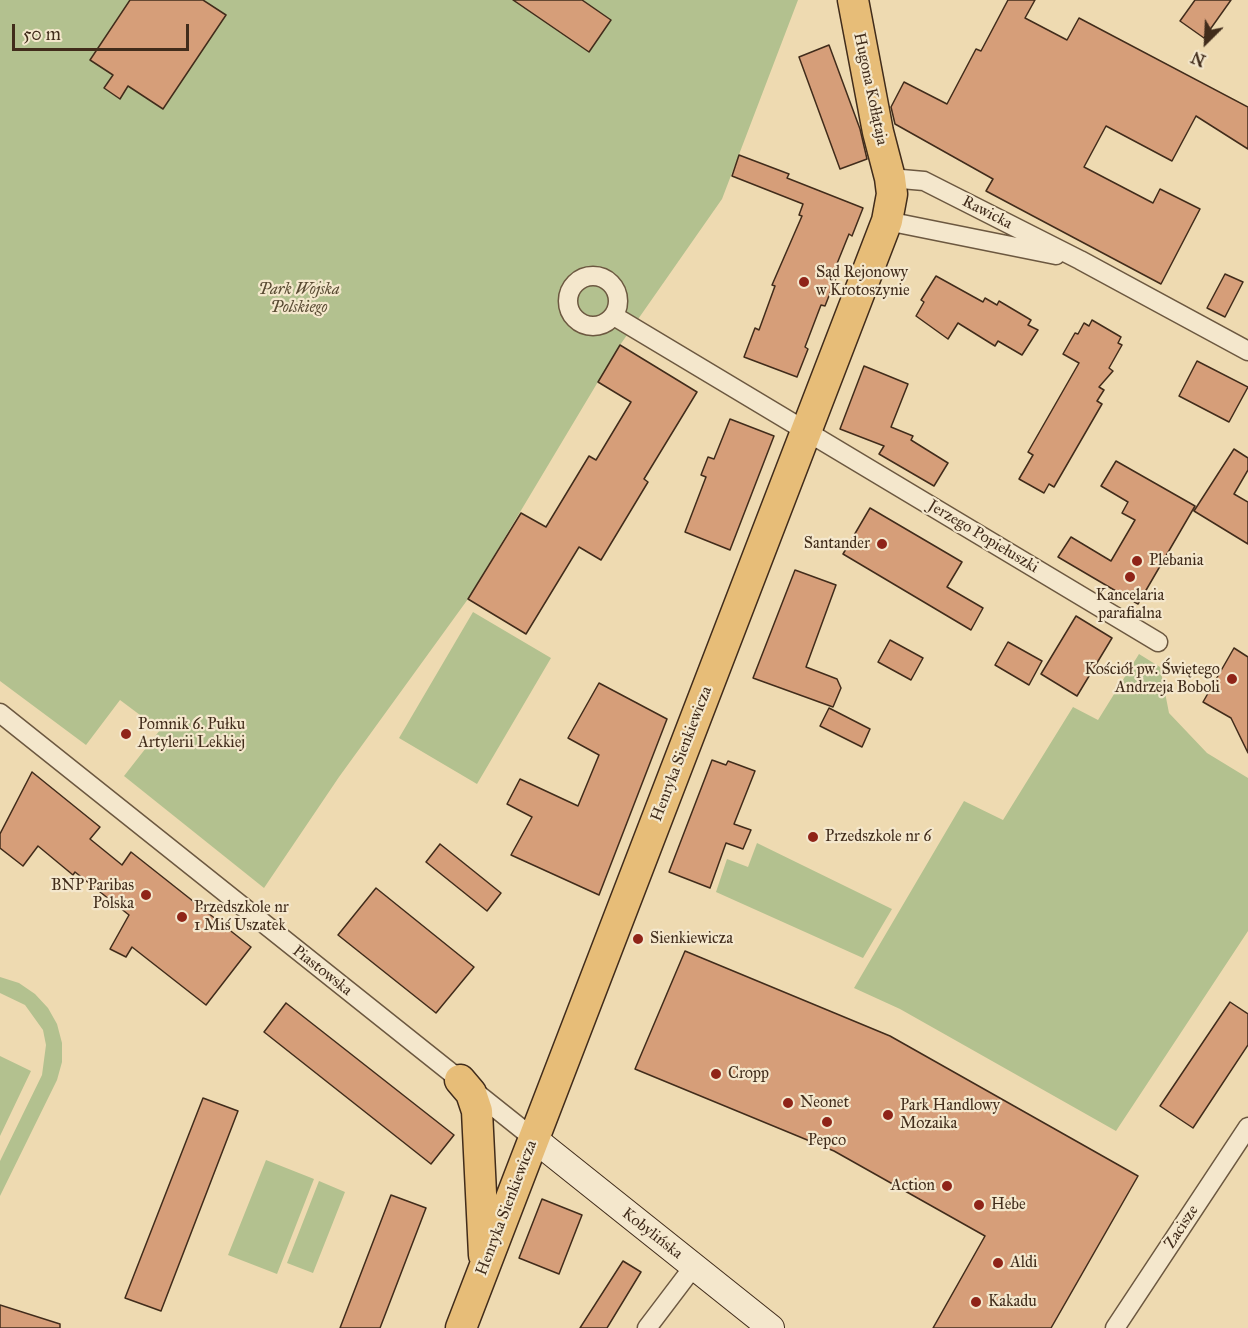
<!DOCTYPE html>
<html>
<head>
<meta charset="utf-8">
<style>
  body { margin:0 }
  #map { position:relative; width:1248px; height:1328px; overflow:hidden; background:#eedab1; font-family:"IM FELL Great Primer",serif }
  canvas { display:block }
  .north { position:absolute; left:1176px; top:12px; width:60px; height:60px; -webkit-text-stroke:4px #f4e7cc; paint-order:stroke; rotate:204deg; font-size:16px; font-weight:700; line-height:24px; text-align:center; color:#412c1b }
  .north::after { content:''; display:block; margin:auto; width:21px; height:27px; background:#412c1b; clip-path:polygon(50% 0,100% 100%,50% 72%,0 100%) }
  .scale { position:absolute; left:12px; top:24px; width:177px; height:27px; box-sizing:border-box; border:3px solid #412c1b; border-top:0; padding-left:8px; font-size:18px; line-height:21px; white-space:nowrap; color:#412c1b; -webkit-text-stroke:4px #f4e7cc; paint-order:stroke }
</style>
</head>
<body>
<div id="map">
<canvas width="1248" height="1328"></canvas>
<div class="north">N</div>
<div class="scale">50 m</div>
</div>
<script>
const ctx = document.querySelector('canvas').getContext('2d');
ctx.lineJoin = 'round';
function paint(path, color) { ctx.fillStyle = color; ctx.fill(path, 'evenodd'); }
const shape = rows => new Path2D(rows.map(r => 'M' + r).join(''));
function trace(path, color, width, dash) { ctx.strokeStyle = color; ctx.lineWidth = width; ctx.lineCap = dash ? 'butt' : 'round'; ctx.setLineDash(dash || []); ctx.stroke(path); }
function drawText(font, color, halo, rows, align = 'center') {
  ctx.font = font + ' "IM FELL Great Primer",serif'; ctx.lineWidth = 4.5; ctx.setLineDash([]); ctx.textBaseline = 'middle'; ctx.strokeStyle = halo; ctx.fillStyle = color; for (const [text, x, y, turn = 0] of rows) {
    ctx.save(); ctx.translate(x, y); ctx.rotate((+turn || 0) * Math.PI / 180); ctx.textAlign = isNaN(turn) ? turn : align; if (halo) ctx.strokeText(text, 0, 0); ctx.fillText(text, 0, 0); ctx.restore();
  }
}
paint(shape([
  [0,0,798,0,722,199,620,345,468,599,339,777,264,888,124,776,160,730,120,700,86,745,0,681],
  [473,612,551,658,477,784,399,738],
  [1139,654,1160,667,1169,713,1207,753,1248,778,1248,931,1116,1131,900,1009,854,988,964,801,1003,820,1073,707,1098,720],
  [757,843,892,909,863,958,716,892,727,859,748,867],
  [0,977,19,983,35,994,48,1008,57,1024,62,1043,62,1062,57,1080,0,1196,0,1161,42,1075,46,1045,43,1030,25,1005,0,993],
  [0,1056,31,1071,0,1136],
  [266,1160,314,1179,277,1274,228,1255],
  [319,1181,345,1192,313,1273,287,1263]
]), '#b3c18f');
const building = shape([
  [130,0,203,0,226,15,163,109,128,86,120,99,104,88,113,75,90,60,130,0],
  [513,0,582,0,611,20,589,52,513,0],
  [1008,0,1035,0,1025,18,1067,40,1079,18,1248,107,1248,149,1196,116,1172,161,1106,126,1084,167,1153,203,1160,189,1200,209,1161,284,986,191,993,179,895,124,891,107,904,82,947,104,976,49,981,51,1008,0],
  [1195,0,1231,0,1204,38,1180,21,1195,0],
  [829,45,860,129,867,159,840,169,799,57,829,45],
  [739,155,789,174,787,178,863,208,852,236,849,234,832,276,836,278,825,306,821,305,805,347,808,349,797,377,744,357,755,328,759,330,775,286,772,285,802,216,799,215,803,204,732,176,739,155],
  [1225,274,1243,282,1225,317,1207,308,1225,274],
  [936,276,983,302,985,298,997,305,999,301,1031,320,1028,325,1038,330,1022,355,998,341,995,346,958,323,948,339,916,316,924,302,921,300,936,276],
  [1092,320,1121,337,1118,343,1122,345,1109,368,1113,371,1099,387,1104,390,1097,401,1102,404,1054,487,1049,484,1044,493,1019,479,1033,455,1028,452,1079,363,1063,354,1075,333,1078,334,1084,323,1089,326,1092,320],
  [620,345,697,392,644,479,648,482,601,560,579,547,526,634,468,599,521,513,546,527,589,456,596,460,631,402,598,382,620,345],
  [1197,361,1248,387,1229,422,1179,396,1197,361],
  [864,366,908,384,891,427,913,436,911,440,948,463,934,486,879,454,884,446,840,429,864,366],
  [730,419,774,436,730,550,685,532,706,477,701,475,708,457,714,459,730,419],
  [1234,449,1248,458,1248,470,1234,494,1248,502,1248,544,1194,511,1234,449],
  [1116,461,1195,506,1138,604,1058,557,1071,537,1111,561,1135,520,1122,513,1128,502,1101,486,1116,461],
  [870,508,962,562,947,587,983,608,971,630,843,554,870,508],
  [795,570,836,585,806,667,837,679,841,688,833,707,753,678,795,570],
  [1076,616,1112,638,1077,696,1041,674,1076,616],
  [890,640,923,658,911,680,878,662,890,640],
  [1008,642,1042,661,1029,685,995,665,1008,642],
  [1234,648,1248,657,1248,753,1231,718,1203,702,1234,648],
  [599,683,667,719,599,895,511,855,532,817,507,804,520,779,578,806,599,755,568,738,599,683],
  [829,708,870,729,862,747,820,726,829,708],
  [712,760,726,765,728,761,755,771,734,824,751,830,743,849,726,843,710,888,669,872,712,760],
  [32,772,100,827,90,839,122,865,131,852,251,947,206,1005,132,947,126,957,110,949,129,915,75,872,73,875,38,846,23,866,0,848,0,834,32,772],
  [440,844,501,893,487,911,426,862,440,844],
  [376,888,474,967,436,1013,338,935,376,888],
  [685,951,890,1036,1138,1176,1051,1328,933,1328,985,1236,834,1151,635,1069,685,951],
  [1230,1002,1248,1014,1248,1045,1193,1128,1160,1106,1230,1002],
  [286,1003,454,1135,431,1164,264,1032,286,1003],
  [203,1098,238,1111,161,1311,125,1298,203,1098],
  [391,1195,426,1208,380,1328,340,1328,391,1195],
  [542,1199,582,1215,559,1274,519,1258,542,1199],
  [623,1261,641,1272,607,1328,580,1328,623,1261],
  [0,1305,60,1324,60,1328,0,1328,0,1305]
]);
paint(building, '#d69e79');
trace(building, '#412c1b', 1.5);
const street = shape([
  [890,178,924,181,1080,260,1248,351],
  [887,221,1056,255],
  '568 301a25 25 0 1 1 50 0a25 25 0 1 1-50 0Z',
  [614,316,1158,642],
  [0,713,533,1138],
  [647,1328,694,1266],
  [1115,1328,1248,1127]
]);
const secondary = shape([
  [533,1138,771,1328]
]);
const primary = shape([
  [460,1080,471,1093,477,1111,484,1255],
  [461,1328,887,221,892,194,890,178,878,132,853,0]
]);
trace(street, '#6c5840', 21);
trace(secondary, '#412c1b', 28);
trace(primary, '#412c1b', 33);
trace(street, '#f4e7cc', 18);
trace(secondary, '#f4e7cc', 26);
trace(primary, '#e7bd78', 30);
for (const [x, y, r, color] of [
  [804,282,6,"#8f2418"],
  [882,544,6,"#8f2418"],
  [1137,561,6,"#8f2418"],
  [1130,577,6,"#8f2418"],
  [1232,679,6,"#8f2418"],
  [126,734,6,"#8f2418"],
  [813,837,6,"#8f2418"],
  [146,895,6,"#8f2418"],
  [182,917,6,"#8f2418"],
  [638,939,6,"#8f2418"],
  [716,1074,6,"#8f2418"],
  [788,1103,6,"#8f2418"],
  [888,1115,6,"#8f2418"],
  [827,1122,6,"#8f2418"],
  [947,1186,6,"#8f2418"],
  [979,1205,6,"#8f2418"],
  [998,1263,6,"#8f2418"],
  [976,1302,6,"#8f2418"]
]) { const dot = new Path2D(); dot.arc(x, y, r, 0, 2 * Math.PI); ctx.fillStyle = color; ctx.fill(dot); trace(dot, '#f4e7cc', 2); }
drawText('16px', '#412c1b', '#f4e7cc', [
  ["Hugona Kołłątaja",870,89,78],
  ["Rawicka",987,213,27],
  ["Jerzego Popiełuszki",983,537,31],
  ["Henryka Sienkiewicza",682,754,-69],
  ["Piastowska",322,971,38],
  ["Henryka Sienkiewicza",507,1208,-69],
  ["Zacisze",1182,1227,-57],
  ["Kobylińska",652,1234,38]
]);
drawText('16px', '#412c1b', '#f4e7cc', [
  ["Sąd Rejonowy",816,273],
  ["w Krotoszynie",816,291],
  ["Santander",870,544,"right"],
  ["Plebania",1149,561],
  ["Kancelaria",1130,596,"center"],
  ["parafialna",1130,614,"center"],
  ["Kościół pw. Świętego",1220,670,"right"],
  ["Andrzeja Boboli",1220,688,"right"],
  ["Pomnik 6. Pułku",138,725],
  ["Artylerii Lekkiej",138,743],
  ["Przedszkole nr 6",825,837],
  ["BNP Paribas",134,886,"right"],
  ["Polska",134,904,"right"],
  ["Przedszkole nr",194,908],
  ["1 Miś Uszatek",194,926],
  ["Sienkiewicza",650,939],
  ["Cropp",728,1074],
  ["Neonet",800,1103],
  ["Park Handlowy",900,1106],
  ["Mozaika",900,1124],
  ["Pepco",827,1141,"center"],
  ["Action",935,1186,"right"],
  ["Hebe",991,1205],
  ["Aldi",1010,1263],
  ["Kakadu",988,1302]
], 'left');
drawText('italic 16px', '#584a32', '#f4e7cc', [
  ["Park Wojska",299,290],
  ["Polskiego",299,308]
]);
</script>
</body>
</html>
